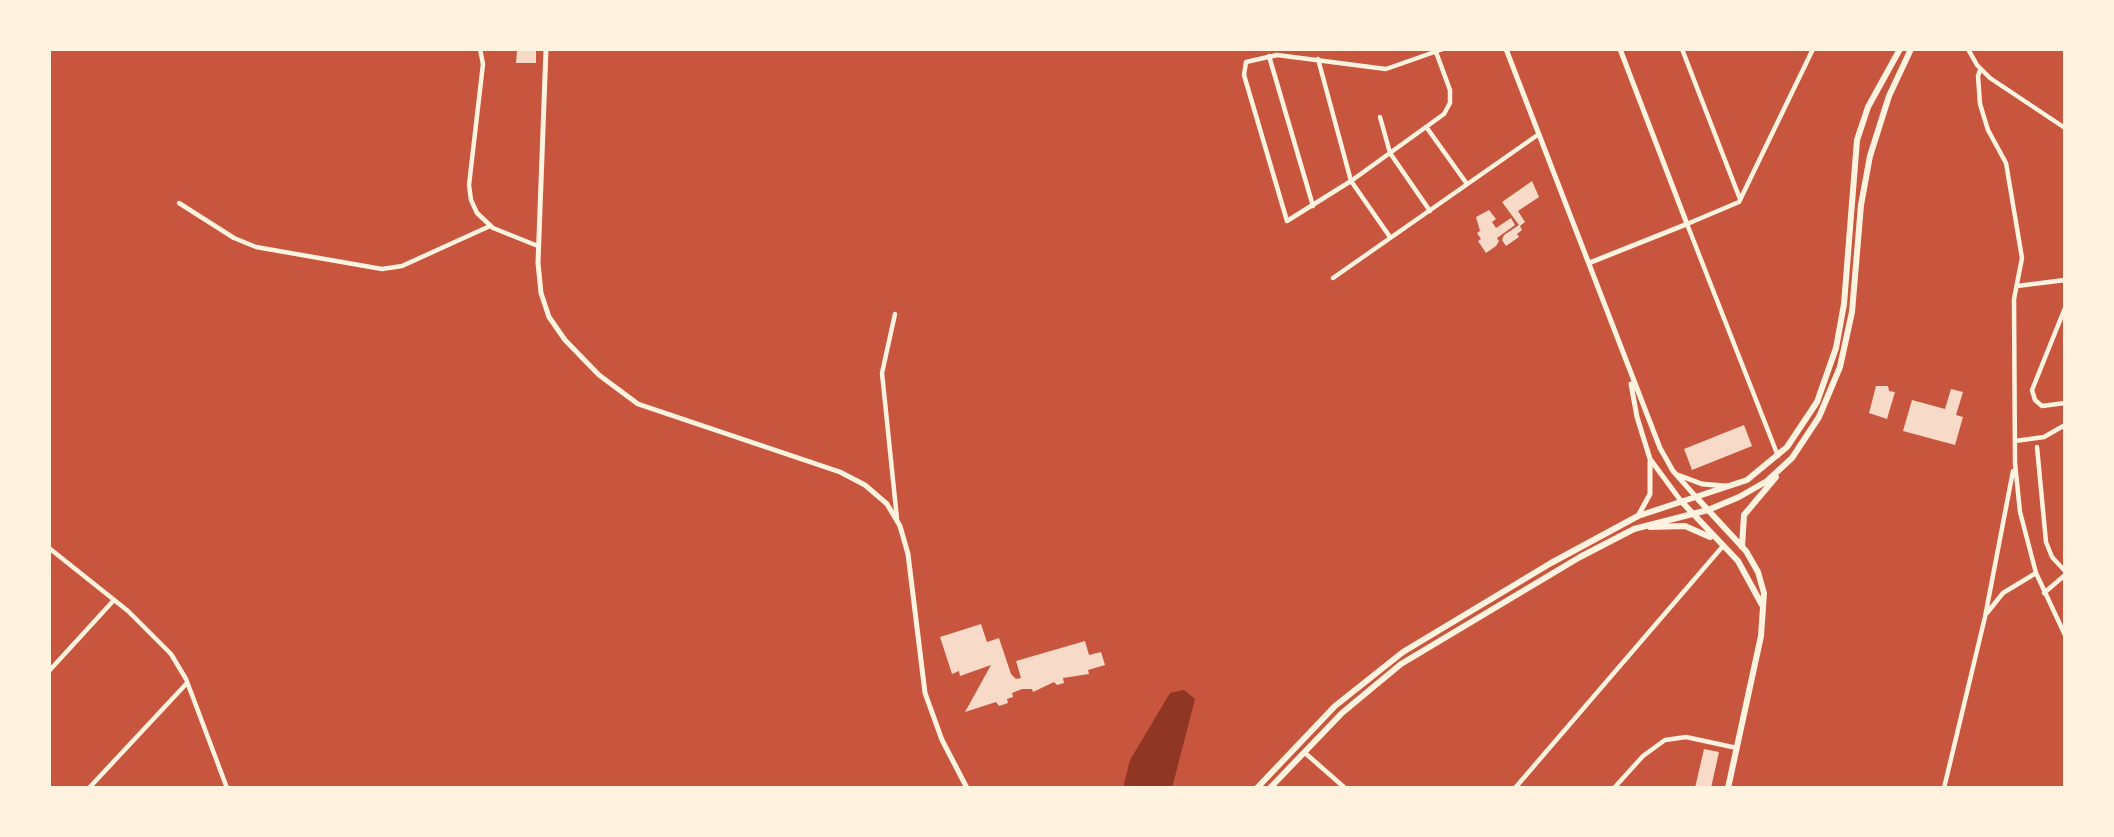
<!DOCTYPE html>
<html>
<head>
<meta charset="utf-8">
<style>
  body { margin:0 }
  #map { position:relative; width:2114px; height:837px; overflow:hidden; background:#c8553d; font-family:"Work Sans",sans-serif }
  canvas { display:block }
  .frame { position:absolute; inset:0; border:51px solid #fff3e0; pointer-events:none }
</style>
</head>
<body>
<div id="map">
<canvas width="2114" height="837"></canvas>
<div class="frame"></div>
</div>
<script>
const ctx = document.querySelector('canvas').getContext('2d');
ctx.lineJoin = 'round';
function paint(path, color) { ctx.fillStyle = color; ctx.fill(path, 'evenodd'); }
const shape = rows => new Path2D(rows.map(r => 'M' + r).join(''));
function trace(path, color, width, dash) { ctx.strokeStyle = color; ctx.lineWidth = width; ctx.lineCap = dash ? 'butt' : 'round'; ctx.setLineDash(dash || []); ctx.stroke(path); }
paint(shape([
  [1184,690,1195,699,1172,788,1123,788,1130,760,1170,693]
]), '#8f3625');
paint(shape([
  [517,51,536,51,536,63,516,63],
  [1532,181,1539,197,1518,211,1525,222,1520,226,1522,230,1517,234,1519,237,1506,246,1502,240,1504,235,1519,225,1502,202],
  [1489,210,1496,219,1492,222,1496,228,1511,218,1515,225,1497,238,1499,241,1496,246,1486,253,1478,241,1481,239,1477,233,1480,231,1476,217],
  [1876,386,1888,386,1889,391,1895,392,1887,419,1869,413],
  [1951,389,1963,392,1956,415,1963,417,1955,445,1903,431,1912,400,1945,409],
  [1744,425,1752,446,1692,470,1684,449],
  [981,624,987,642,999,638,1011,674,1016,679,1021,678,1016,661,1085,641,1089,655,1101,652,1105,665,1088,670,1089,674,1063,678,1064,683,1057,685,1054,682,1033,692,1032,689,1022,689,1012,693,1013,697,1007,699,1008,703,999,706,996,702,965,712,991,665,960,676,959,671,952,674,940,637],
  [1704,749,1719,752,1711,788,1695,788]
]), '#f7dbc8');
trace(shape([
  [480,49,483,64,469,185,471,200,477,213,493,228,538,246],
  [1682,49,1740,199],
  [1968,49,1977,65,1990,78,2065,128],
  [1436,52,1450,90,1450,103,1444,114,1351,181,1287,221,1244,75,1246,62,1277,55,1386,69,1443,49],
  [1269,56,1313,206],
  [1318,59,1351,181,1390,237],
  [1980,70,1978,76,1980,104,1988,130,2006,163,2022,258,2014,299,2015,463,2020,512,2036,573,2065,635],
  [1380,117,1390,153,1430,211],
  [1427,128,1467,184],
  [179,203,234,238,256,247,382,269,402,266,490,226],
  [1333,278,1539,134],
  [2017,286,2065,280],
  [2065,308,2032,390,2035,400,2042,406,2065,403],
  [895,314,882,373,897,519],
  [2015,441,2044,437,2065,425],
  [2037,447,2046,542,2052,557,2065,571],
  [1778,456,1687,224,1739,202,1813,49],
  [49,548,128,611,171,654,186,679,227,788],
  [2044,593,2065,575],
  [1987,613,2003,593,2036,573],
  [49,671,114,600],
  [1304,752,1345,788],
  [89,788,187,683],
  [1515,788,1723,546],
  [1614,788,1643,756,1665,740,1686,737,1737,748],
  [1944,788,1985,617,2013,471]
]), '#fff3e0', 4.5);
trace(shape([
  [546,49,538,263,541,293,549,317,565,340,599,375,638,404,840,472,865,485,887,504,900,526,908,554,925,693,942,740,967,788],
  [1506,49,1660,448,1673,471,1697,498],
  [1589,263,1687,224,1620,49],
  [1631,384,1637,417,1650,459,1681,501],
  [1678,475,1702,484,1726,486],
  [1638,516,1650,494,1650,462]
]), '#fff3e0', 5);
trace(shape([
  [1697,498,1746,551,1758,572,1764,593,1761,636,1728,788],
  [1681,501,1738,561,1762,605],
  [1650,527,1685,526,1710,537],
  [1742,547,1744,515,1776,477],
  [1257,788,1335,706,1403,652,1551,563,1638,516,1747,480,1787,447,1817,402,1836,348,1844,304,1857,140,1868,107,1900,49],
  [1270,788,1342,713,1401,664,1580,557,1634,529,1708,510,1739,497,1767,481,1792,458,1819,417,1840,367,1852,312,1861,205,1870,156,1889,96,1911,49]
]), '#fff3e0', 6);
</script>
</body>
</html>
